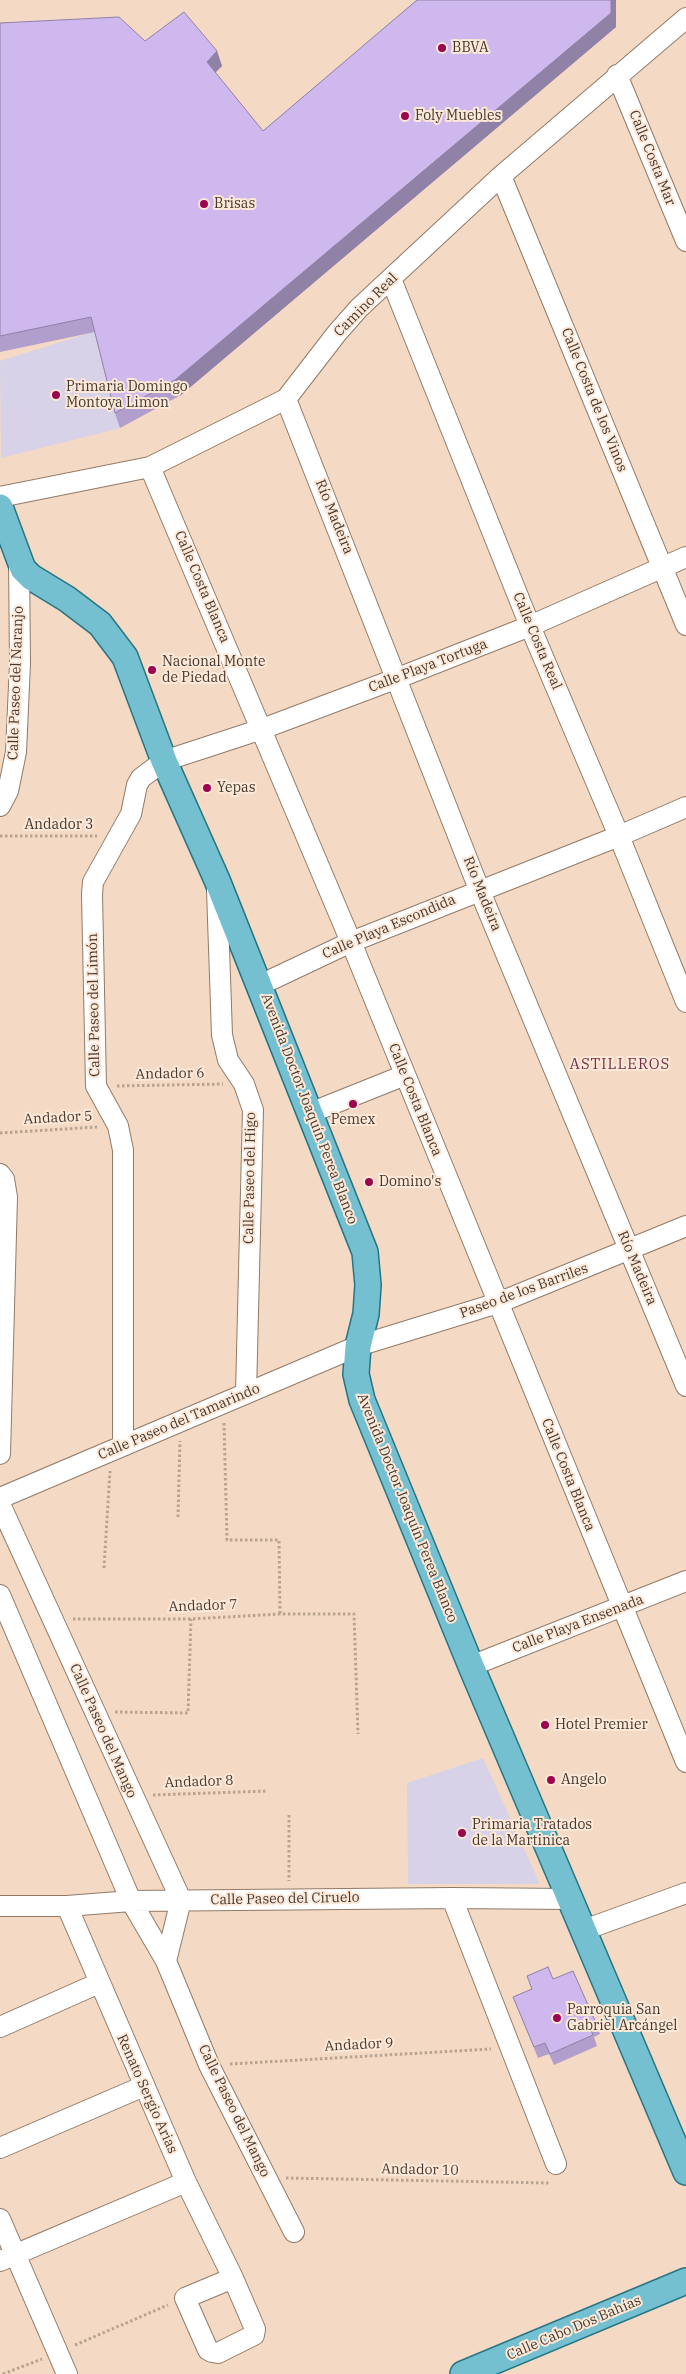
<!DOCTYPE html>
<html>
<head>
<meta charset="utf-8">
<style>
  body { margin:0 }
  canvas { display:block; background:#f4dac4 }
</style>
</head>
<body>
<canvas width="686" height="2374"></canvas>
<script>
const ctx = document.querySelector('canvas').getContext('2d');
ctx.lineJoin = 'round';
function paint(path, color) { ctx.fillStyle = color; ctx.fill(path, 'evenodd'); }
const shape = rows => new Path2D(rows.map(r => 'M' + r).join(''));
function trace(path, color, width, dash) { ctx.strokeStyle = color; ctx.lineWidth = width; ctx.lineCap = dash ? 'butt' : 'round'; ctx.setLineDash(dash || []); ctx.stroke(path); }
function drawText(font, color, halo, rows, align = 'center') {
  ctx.font = font + ' "IBM Plex Serif",serif'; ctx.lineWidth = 4; ctx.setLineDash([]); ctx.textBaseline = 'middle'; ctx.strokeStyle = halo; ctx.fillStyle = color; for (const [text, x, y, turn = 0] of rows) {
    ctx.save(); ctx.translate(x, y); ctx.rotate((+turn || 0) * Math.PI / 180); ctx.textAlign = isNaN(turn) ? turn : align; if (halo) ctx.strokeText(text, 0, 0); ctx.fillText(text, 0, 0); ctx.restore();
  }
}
paint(shape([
  [96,331,121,428,1,458,0,361],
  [483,1758,540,1884,408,1884,407,1783]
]), '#d7d2e7');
const minor = shape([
  [617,75,686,241],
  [501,176,686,625],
  [391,279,530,626,619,836,686,1002],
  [286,399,479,889,686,1386],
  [150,467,351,942,686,1762],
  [0,497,150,467,286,399,337,333,359,308,501,176,686,18],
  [0,806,8,791,16,752,20,663,19,559],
  [217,890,222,1035,228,1060,244,1084,253,1110,246,1393],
  [260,985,351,942,619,836,686,807],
  [310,1113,405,1075],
  [0,1174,4,1179,7,1197,0,1454],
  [123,1446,123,1150,118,1126,96,1086,92,894,93,882,131,814,137,785,141,778,164,761,262,729,398,678,530,626,686,557],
  [0,1498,358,1346,498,1303,686,1226],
  [0,1504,181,1900,166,1961],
  [0,1595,131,1901,166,1961,209,2065,294,2232],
  [471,1666,686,1581],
  [452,1898,556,2164],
  [0,1906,67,1906,131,1901,452,1898,570,1899],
  [67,1906,186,2182,233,2278,255,2329,254,2335,218,2353,212,2352,208,2350,185,2298,233,2278],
  [584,1930,686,1893],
  [0,2027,99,1983],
  [0,2148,144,2086],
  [0,2219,67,2374],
  [0,2261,186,2182]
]);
const major = shape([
  [0,507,23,569,31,577,67,599,100,624,125,657,164,761,217,880,365,1252,368,1285,366,1314,358,1346,356,1374,362,1400,471,1666,686,2172],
  [463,2374,686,2281]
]);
trace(minor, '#927a67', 22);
trace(major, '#277584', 28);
trace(shape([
  [0,836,97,836],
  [117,1086,223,1084],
  [0,1133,97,1127],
  [224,1423,227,1540,279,1540,280,1614],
  [178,1517,180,1441],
  [104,1568,110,1471],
  [73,1619,191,1619,280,1614,354,1614,358,1734],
  [115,1712,188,1713,191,1619],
  [153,1795,267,1791],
  [289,1815,289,1881],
  [230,2064,491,2049],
  [286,2178,550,2183],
  [75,2345,168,2305],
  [3,2374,42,2359]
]), '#b8a392', 3, [2.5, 2.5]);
trace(minor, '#fff', 20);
trace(major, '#74c0d0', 25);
paint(shape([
  [417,0,616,0,616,27,181,395,120,428,115,413,95,332,0,352,0,23,145,41,217,51,222,66,215,72,263,131],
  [527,1976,553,1979,596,2023,600,2034,594,2037,597,2046,554,2065,549,2054,538,2058,513,1997,532,1989]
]), '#b19ecc');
paint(shape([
  [611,0,616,0,616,27,181,395,175,380],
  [217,51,222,66,212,76,207,62]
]), '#9081a6');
const building = shape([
  [417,0,611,0,611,13,175,380,115,413,91,317,0,336,0,23,119,17,145,41,184,12,217,51,207,62,263,131,417,0],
  [548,1967,553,1979,573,1971,596,2023,589,2026,593,2035,550,2054,545,2043,534,2047,513,1997,532,1989,527,1976,548,1967]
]);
paint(building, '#ceb8ed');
trace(building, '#9081a6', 1);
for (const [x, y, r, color] of [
  [442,48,5,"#9c0450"],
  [405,116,5,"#9c0450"],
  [204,204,5,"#9c0450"],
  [56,395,5,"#9c0450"],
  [152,670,5,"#9c0450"],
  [207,788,5,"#9c0450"],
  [353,1104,5,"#9c0450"],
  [369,1182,5,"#9c0450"],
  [545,1725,5,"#9c0450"],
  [551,1780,5,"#9c0450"],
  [462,1833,5,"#9c0450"],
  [557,2018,5,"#9c0450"]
]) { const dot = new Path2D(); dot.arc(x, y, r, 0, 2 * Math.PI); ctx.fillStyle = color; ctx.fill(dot); trace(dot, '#fee8d7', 2); }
drawText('14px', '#443931', '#fee8d7', [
  ["BBVA",452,48],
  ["Foly Muebles",415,116],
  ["Brisas",214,204],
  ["Primaria Domingo",66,387],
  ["Montoya Limon",66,403],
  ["Nacional Monte",162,662],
  ["de Piedad",162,678],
  ["Yepas",217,788],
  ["Pemex",353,1120,"center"],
  ["Domino's",379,1182],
  ["Hotel Premier",555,1725],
  ["Angelo",561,1780],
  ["Primaria Tratados",472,1825],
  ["de la Martinica",472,1841],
  ["Parroquia San",567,2010],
  ["Gabriel Arcángel",567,2026]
], 'left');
drawText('14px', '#443931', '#fee8d7', [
  ["Calle Costa Mar",652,158,68],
  ["Camino Real",366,305,-45],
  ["Calle Costa de los Vinos",594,400,68],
  ["Río Madeira",334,517,68],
  ["Calle Costa Blanca",202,587,67],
  ["Calle Costa Real",537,641,67],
  ["Calle Playa Tortuga",428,666,-21],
  ["Calle Paseo del Naranjo",16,683,-88],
  ["Andador 3",59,825],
  ["Río Madeira",482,894,68],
  ["Calle Playa Escondida",389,927,-23],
  ["Calle Paseo del Limón",94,1005,-91],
  ["Andador 6",170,1074,-1],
  ["Calle Costa Blanca",415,1100,68],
  ["Avenida Doctor Joaquín Perea Blanco",309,1109,69],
  ["Andador 5",58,1118,-3],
  ["Calle Paseo del Higo",250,1178,-89],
  ["Río Madeira",637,1268,67],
  ["Paseo de los Barriles",524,1291,-20],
  ["Calle Paseo del Tamarindo",179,1422,-23],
  ["Calle Costa Blanca",568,1475,68],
  ["Avenida Doctor Joaquín Perea Blanco",407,1508,68],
  ["Andador 7",203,1606,-2],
  ["Calle Playa Ensenada",578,1624,-21],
  ["Calle Paseo del Mango",103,1731,66],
  ["Andador 8",199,1782,-2],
  ["Calle Paseo del Ciruelo",285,1899,-1],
  ["Andador 9",359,2045,-3],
  ["Renato Sergio Arias",147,2094,66],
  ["Calle Paseo del Mango",234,2111,64],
  ["Andador 10",420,2170,1],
  ["Calle Cabo Dos Bahías",574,2328,-23]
]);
ctx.letterSpacing = '1px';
drawText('15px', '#763149', '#fee8d7', [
  ["ASTILLEROS",620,1065]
]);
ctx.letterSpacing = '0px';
</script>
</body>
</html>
